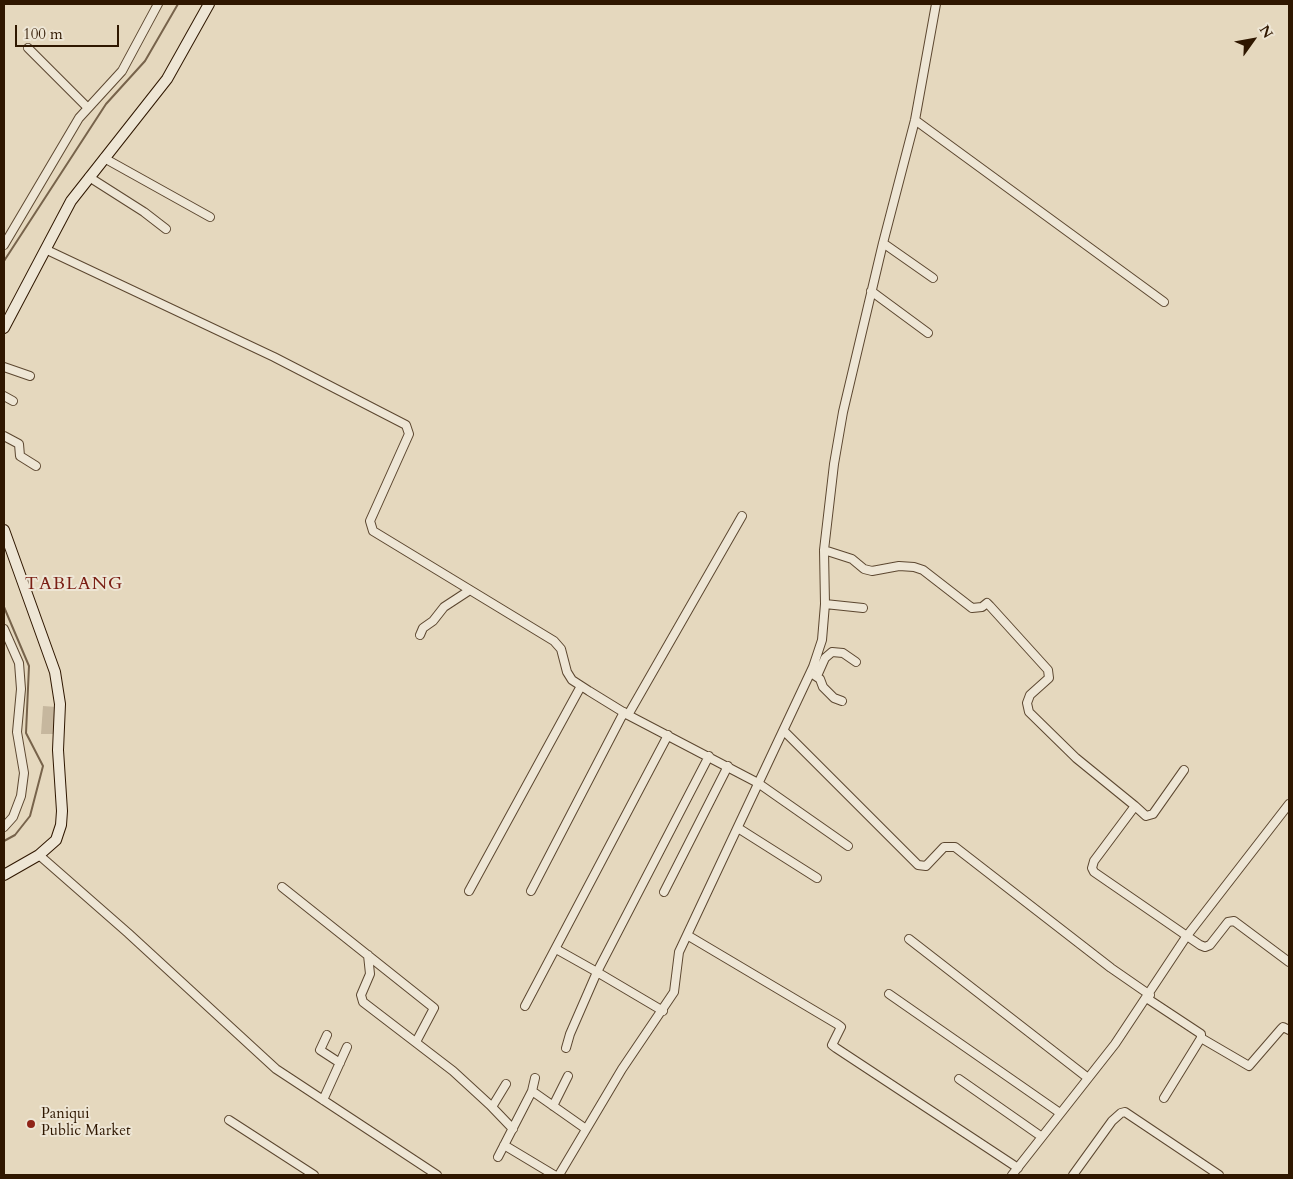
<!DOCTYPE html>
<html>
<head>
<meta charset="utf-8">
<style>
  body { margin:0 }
  #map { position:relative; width:1293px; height:1179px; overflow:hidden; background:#e5d8be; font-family:Cardo,serif }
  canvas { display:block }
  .frame { position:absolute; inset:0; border:5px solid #2f1700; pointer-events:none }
  .north { position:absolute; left:1228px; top:15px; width:50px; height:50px; -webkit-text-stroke:4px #eee6d5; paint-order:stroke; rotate:58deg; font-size:14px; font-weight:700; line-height:20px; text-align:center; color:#2f1700 }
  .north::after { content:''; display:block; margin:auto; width:18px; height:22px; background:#2f1700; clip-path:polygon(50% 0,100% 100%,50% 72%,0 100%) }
  .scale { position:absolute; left:15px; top:25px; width:104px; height:22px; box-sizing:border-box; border:2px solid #2f1700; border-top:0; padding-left:6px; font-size:15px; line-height:18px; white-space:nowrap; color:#2f1700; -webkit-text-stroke:4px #eee6d5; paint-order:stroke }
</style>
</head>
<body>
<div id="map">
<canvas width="1293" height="1179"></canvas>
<div class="frame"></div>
<div class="north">N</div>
<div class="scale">100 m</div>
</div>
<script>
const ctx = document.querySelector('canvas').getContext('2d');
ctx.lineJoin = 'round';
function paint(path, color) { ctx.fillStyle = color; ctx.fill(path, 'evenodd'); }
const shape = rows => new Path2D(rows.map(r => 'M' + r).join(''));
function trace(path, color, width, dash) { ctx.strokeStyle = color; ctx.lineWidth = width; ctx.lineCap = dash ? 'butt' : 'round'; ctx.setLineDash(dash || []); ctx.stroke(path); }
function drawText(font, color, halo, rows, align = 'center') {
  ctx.font = font + ' Cardo,serif'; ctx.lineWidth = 4; ctx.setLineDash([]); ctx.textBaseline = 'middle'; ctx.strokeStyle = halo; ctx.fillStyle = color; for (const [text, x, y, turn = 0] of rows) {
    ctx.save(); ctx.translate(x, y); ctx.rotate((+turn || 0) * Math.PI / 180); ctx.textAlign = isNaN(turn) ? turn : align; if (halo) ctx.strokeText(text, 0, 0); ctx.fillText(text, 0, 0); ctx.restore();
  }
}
paint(shape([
  [43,706,57,707,55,734,41,734]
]), '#c6b79e');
trace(shape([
  [4,261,106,104,145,61,178,4],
  [4,607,29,666,26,733,43,766,30,816,15,835,4,841]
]), '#77634b', 2);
const street = shape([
  [28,48,88,108],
  [915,120,1164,302],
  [104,158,210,217],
  [89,177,144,212,166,229],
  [883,243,933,278],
  [4,245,79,118,122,71,158,4],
  [47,250,274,357,406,425,409,434,370,521,373,531,554,641,561,649,567,672,572,680,589,691,628,715,758,783,848,846],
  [871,291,928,333],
  [4,367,30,376],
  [4,396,13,401],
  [4,436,19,444,20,456,36,466],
  [824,550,852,559,864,569,872,571,899,566,914,567,923,570,972,608,982,607,987,603,990,606,1048,670,1049,678,1030,695,1027,703,1029,712,1076,758,1135,806,1094,861,1092,868,1094,872,1200,945,1205,947,1210,945,1228,922,1234,921,1289,962],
  [825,604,863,608],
  [4,629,19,663,21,689,17,732,24,773,21,796,13,817,4,827],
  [420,635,423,628,433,621,444,607,470,590],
  [814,675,820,679,823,687,834,698,842,701],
  [817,676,825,658,832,652,843,653,856,662],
  [628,715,742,516],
  [784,731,918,865,926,866,944,847,955,847,1111,968,1150,995],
  [1135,806,1146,816,1153,814,1184,770],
  [738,828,817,878],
  [39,855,128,933,276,1069,437,1175],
  [282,887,434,1008,416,1042],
  [469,891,581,686],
  [531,891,624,712],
  [664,892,728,766],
  [687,935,837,1024,841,1027,832,1045,836,1048,1018,1168],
  [909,939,1088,1078],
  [556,949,597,972,570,1034,566,1048],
  [368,955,370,974,361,995,363,1002,453,1071,490,1105,513,1129],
  [889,994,1060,1113],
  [1148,999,1201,1034,1201,1038,1249,1066,1281,1029,1283,1027,1289,1030],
  [525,1006,668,735],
  [663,1011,597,972,709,756],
  [327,1035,320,1050,340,1063],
  [959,1079,1042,1137],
  [532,1091,535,1078],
  [1164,1098,1201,1038],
  [323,1100,347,1047],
  [553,1106,568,1076],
  [492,1107,506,1084],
  [229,1120,314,1175],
  [504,1145,554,1175],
  [498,1157,532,1091,586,1129],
  [559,1175,622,1069,674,992,679,952,813,667,822,640,825,604,824,550,834,464,843,412,883,243,915,120,936,4],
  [1012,1175,1115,1044,1186,937,1289,804],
  [1073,1175,1112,1121,1121,1113,1125,1112,1219,1175]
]);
const secondary = shape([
  [4,328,71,201,167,79,209,4],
  [4,530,55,672,60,704,58,750,62,811,61,825,56,840,39,855,4,875]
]);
trace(street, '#5c4730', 10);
trace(secondary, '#2f1700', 12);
trace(street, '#eee6d5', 8);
trace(secondary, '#eee6d5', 10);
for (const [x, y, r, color] of [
  [31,1124,5,"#8f2418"]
]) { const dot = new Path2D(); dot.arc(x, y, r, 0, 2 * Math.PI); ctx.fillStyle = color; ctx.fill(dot); trace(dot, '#eee6d5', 2); }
drawText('15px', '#2f1700', '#eee6d5', [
  ["Paniqui",41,1115],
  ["Public Market",41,1132]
], 'left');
ctx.letterSpacing = '1px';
drawText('18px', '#7a1f14', '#eee6d5', [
  ["TABLANG",74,585]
]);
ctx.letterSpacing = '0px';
</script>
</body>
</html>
